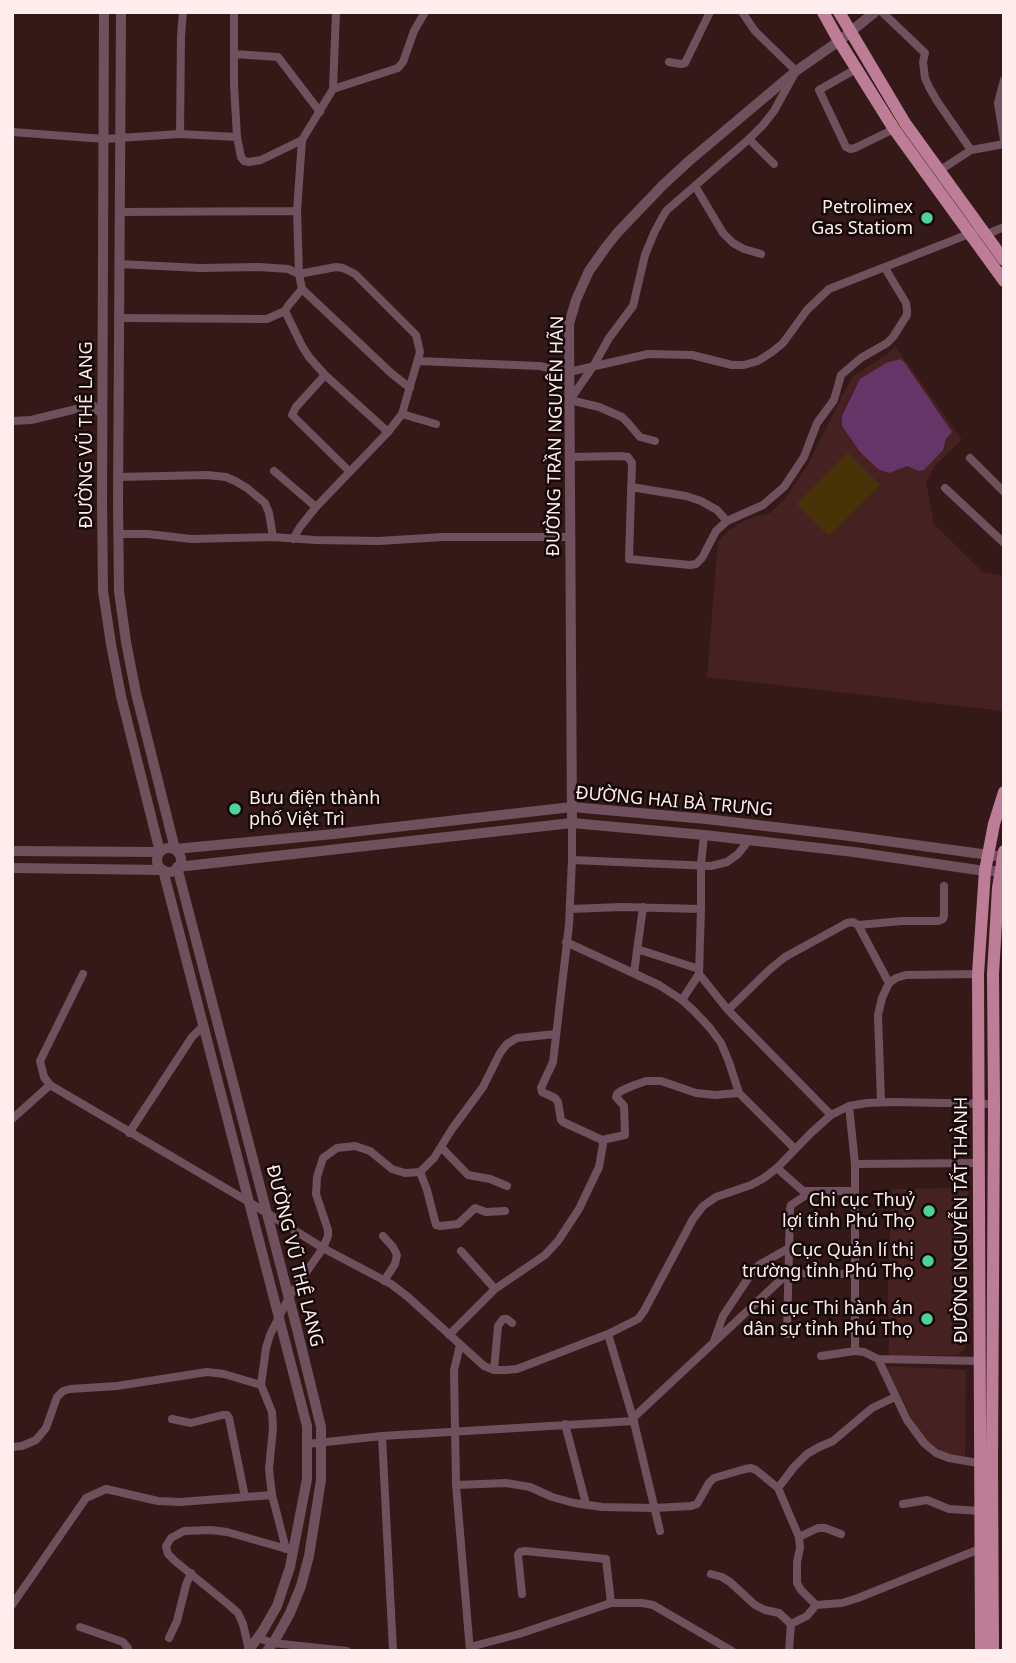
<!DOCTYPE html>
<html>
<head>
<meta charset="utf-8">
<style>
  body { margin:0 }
  #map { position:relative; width:1016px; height:1663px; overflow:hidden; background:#351918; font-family:"Noto Sans",sans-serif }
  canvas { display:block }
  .frame { position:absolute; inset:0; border:14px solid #ffeeed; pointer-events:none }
</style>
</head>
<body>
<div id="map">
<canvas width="1016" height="1663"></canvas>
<div class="frame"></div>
</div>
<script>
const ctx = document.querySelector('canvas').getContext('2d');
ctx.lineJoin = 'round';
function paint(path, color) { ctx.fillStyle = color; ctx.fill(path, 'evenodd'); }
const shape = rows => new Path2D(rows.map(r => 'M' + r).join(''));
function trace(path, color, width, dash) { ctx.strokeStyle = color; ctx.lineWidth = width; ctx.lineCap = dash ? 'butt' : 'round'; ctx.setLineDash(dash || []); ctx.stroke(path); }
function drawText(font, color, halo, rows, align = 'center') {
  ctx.font = font + ' "Noto Sans",sans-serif'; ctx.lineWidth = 5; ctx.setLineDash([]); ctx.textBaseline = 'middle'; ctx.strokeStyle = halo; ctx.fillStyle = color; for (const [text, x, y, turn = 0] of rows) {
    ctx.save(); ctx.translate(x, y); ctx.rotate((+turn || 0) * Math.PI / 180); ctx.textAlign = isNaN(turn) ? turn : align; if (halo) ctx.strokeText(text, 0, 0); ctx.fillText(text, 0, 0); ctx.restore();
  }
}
paint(shape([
  [895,346,962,440,936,464,926,482,934,524,983,572,1004,576,1004,711,707,677,718,542,729,530,748,519,770,513,785,499,807,466,852,377,888,354],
  [968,1188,965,1349,958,1355,889,1356,888,1288,892,1189],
  [886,1366,966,1370,965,1456,944,1453,928,1442,917,1429]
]), '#452221');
paint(shape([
  [848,453,880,485,829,536,797,504]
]), '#483207');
paint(shape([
  [900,359,904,362,952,432,946,439,943,450,924,470,919,471,907,466,889,473,878,469,860,452,842,426,842,416,860,379,886,363]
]), '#663567');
trace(shape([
  [234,12,234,84,237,137,241,157,244,161,249,162,261,160,302,140,333,89,336,12],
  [882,12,925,53,923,62,925,78,929,87,937,101,971,150],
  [234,54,278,57,320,112],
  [669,62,681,64,685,63,710,12],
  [856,69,819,90,846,147,850,149,855,148,894,129],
  [1004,80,998,103,1004,140],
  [333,89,398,68,403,62,414,31,425,12],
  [12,132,104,139,180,134,181,36,183,12],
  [180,134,237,137],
  [749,139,774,164],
  [302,140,297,211,299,274,302,289,391,373,410,388],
  [939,171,971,150,1004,144],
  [695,186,723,233,733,243,744,249,761,254],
  [119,212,297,211],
  [985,235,1004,227],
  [119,264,200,268,259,267,288,269,299,274,336,267,343,268,355,274,416,335,420,352,402,414,388,432,316,507,300,527,293,539],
  [285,311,302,346,309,357,325,375,388,432],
  [119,318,267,319,285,311,288,306,302,289],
  [418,361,539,366,569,372,648,354,692,355,732,365,744,365,758,361,772,352,783,343,807,310,829,289,974,232],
  [325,375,296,407,292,415,349,471],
  [402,414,436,424],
  [12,421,31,420,93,405,96,410,102,414],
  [655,441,640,437,628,423,622,417,599,407,570,400,594,365,609,338,633,306,645,255,654,233,663,216,667,210,749,139,763,125,774,111,796,71,755,31,742,12],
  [570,457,621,456,628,457,632,463,629,559,690,565,696,564,702,558,716,531,727,521,763,505,784,487,804,457,817,423,834,400,841,375,861,358,887,343,893,337,907,315,907,310,906,303,885,268],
  [970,458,1004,492],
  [274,471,316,507],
  [118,477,207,475,226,477,235,481,247,488,265,503,269,513,273,537],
  [631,487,686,496,701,501,717,510,727,521],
  [945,488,1004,543],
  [119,534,148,534,191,539,273,537,315,540,379,541,443,537,570,537],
  [572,860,711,866,727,862,738,854,749,840],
  [571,909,622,907,701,909],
  [858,925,902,921,939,921,943,919,944,916,944,886],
  [566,942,659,985,682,1000,694,1011,710,1028,721,1043,729,1062,739,1093,795,1149],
  [637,949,699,969],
  [634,973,643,907],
  [699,974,728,1010,831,1115],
  [682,1000,699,974,701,909,701,865,704,835],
  [728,1010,769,970,785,957,847,923,853,922,858,925,889,983],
  [50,1085,44,1077,40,1061,83,974],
  [881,1102,878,1015,882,998,889,983,896,978,906,975,978,974],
  [849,1106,855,1164,855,1351],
  [12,1119,50,1085,249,1202,323,1248,391,1284,408,1297,484,1366,494,1370,505,1370,517,1369,608,1334,638,1319,644,1311,693,1219,703,1206,716,1197,751,1185,764,1178,777,1168,811,1133,831,1115,849,1106,867,1103,894,1102,994,1104],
  [129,1133,192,1037,203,1026],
  [602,1140,625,1135,624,1106,616,1097,617,1094,621,1091,632,1086,646,1081,661,1081,696,1093,715,1095,739,1093],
  [441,1147,468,1175,490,1179,507,1186],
  [855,1164,980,1163],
  [777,1168,803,1191,855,1191],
  [420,1172,427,1190,436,1225,440,1226,458,1224,475,1208,486,1212,505,1211],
  [383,1236,393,1247,397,1255,395,1264,384,1281],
  [461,1251,495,1289],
  [608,1334,633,1418,660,1531],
  [787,1334,790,1209,791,1205,811,1192],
  [449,1335,495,1289,545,1255,558,1241,579,1209,599,1167,603,1144,602,1140,563,1122,561,1120,558,1102,555,1098,542,1092,541,1088,553,1062,569,925,572,860,572,823],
  [714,1341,723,1316,751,1274,759,1265,789,1248],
  [821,1356,855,1351,864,1352,878,1359,980,1361],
  [878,1359,907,1420,924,1443,936,1453,949,1458,984,1464],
  [494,1370,498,1326,503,1319,507,1319,512,1323],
  [633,1418,788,1273,855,1274],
  [172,1419,191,1423,222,1415,227,1415,229,1418,245,1497],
  [565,1424,586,1504],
  [382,1436,393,1651],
  [307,1444,382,1436,634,1421],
  [12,1447,22,1446,36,1440,46,1428,57,1397,63,1391,70,1389,117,1386,207,1372,224,1374,261,1385],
  [456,1485,454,1370,460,1345],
  [272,1495,286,1549],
  [903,1504,927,1500,949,1509,980,1511],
  [799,1537,818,1528,825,1528,841,1534],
  [711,1574,722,1577,730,1582,755,1605,765,1610,779,1613,791,1624],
  [522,1594,518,1555,520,1552,525,1551,606,1559,611,1603],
  [12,1605,86,1498,106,1489,158,1501,180,1502,272,1495,269,1469,273,1428,272,1412,261,1385,266,1348,270,1335,289,1297,323,1248,328,1236,328,1230,316,1194,317,1177,323,1158,337,1148,355,1146,370,1151,392,1169,405,1173,420,1172,434,1158,452,1129,483,1087,500,1053,507,1044,517,1038,556,1034],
  [816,1605,801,1590,797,1583,797,1562,800,1548,799,1537,778,1488,794,1467,807,1454,819,1447,833,1441,872,1408,895,1397],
  [80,1627,123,1642,128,1648,127,1651],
  [169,1638,177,1621,186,1585,191,1573],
  [258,1638,273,1643,347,1651],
  [470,1647,519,1634,611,1603,642,1603,653,1605,732,1651],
  [249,1650,243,1624,238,1613,229,1605,175,1561,168,1554,166,1546,171,1538,184,1531,211,1530,227,1532,294,1551],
  [470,1651,456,1485,506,1483,530,1487,552,1497,574,1503,602,1507,654,1508,691,1506,697,1504,709,1483,714,1478,745,1469,751,1468,756,1470,778,1488],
  [789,1651,791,1624,807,1616,816,1605,842,1603,858,1598,982,1548]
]), '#70505c', 8);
trace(shape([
  [121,12,118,503,119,591,126,642,136,693,175,849,334,834,572,807,706,819,842,835,1004,857],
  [572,823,569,324,576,300,589,271,606,247,618,232,663,185,689,161,796,71,839,41,875,12],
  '157 860a12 12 0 1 1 24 0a12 12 0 1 1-24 0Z',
  [12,851,160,852,121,696,111,644,103,591,102,501,104,12],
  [12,868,163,870,307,1426,307,1479,290,1567,277,1606,262,1632,248,1651],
  [267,1651,275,1640,290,1613,301,1586,309,1556,321,1480,321,1427,297,1329,177,867,572,823,704,835,854,852,985,871,1004,871]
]), '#70505c', 10);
trace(shape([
  [823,12,839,41,894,129,1004,281],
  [839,12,905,123,1004,260],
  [981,1651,978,974,985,871,994,824,1004,792],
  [993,1651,992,1465,994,1104,993,974,998,888,1004,851]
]), '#bd7d96', 12);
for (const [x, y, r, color] of [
  [927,218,7,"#4cd39a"],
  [235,809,7,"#4cd39a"],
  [929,1211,7,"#4cd39a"],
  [928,1261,7,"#4cd39a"],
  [927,1319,7,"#4cd39a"]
]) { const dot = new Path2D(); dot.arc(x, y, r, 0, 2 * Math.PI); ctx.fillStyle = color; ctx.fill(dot); trace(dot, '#140808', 2.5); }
drawText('18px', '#ffeeed', '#140808', [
  ["Petrolimex",913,208],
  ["Gas Statiom",913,229],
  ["Bưu điện thành",249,799,"left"],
  ["phố Việt Trì",249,820,"left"],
  ["Chi cục Thuỷ",915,1201],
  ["lợi tỉnh Phú Thọ",915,1222],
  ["Cục Quản lí thị",914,1251],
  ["trường tỉnh Phú Thọ",914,1272],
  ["Chi cục Thi hành án",913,1309],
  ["dân sự tỉnh Phú Thọ",913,1330]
], 'right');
drawText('18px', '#ffeeed', '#140808', [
  ["ĐƯỜNG VŨ THÊ LANG",87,435,-90],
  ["ĐƯỜNG TRẦN NGUYÊN HÃN",556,436,-89],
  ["ĐƯỜNG HAI BÀ TRƯNG",674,802,5],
  ["ĐƯỜNG NGUYỄN TẤT THÀNH",962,1220,-90],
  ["ĐƯỜNG VŨ THÊ LANG",294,1256,76]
]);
</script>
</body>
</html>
